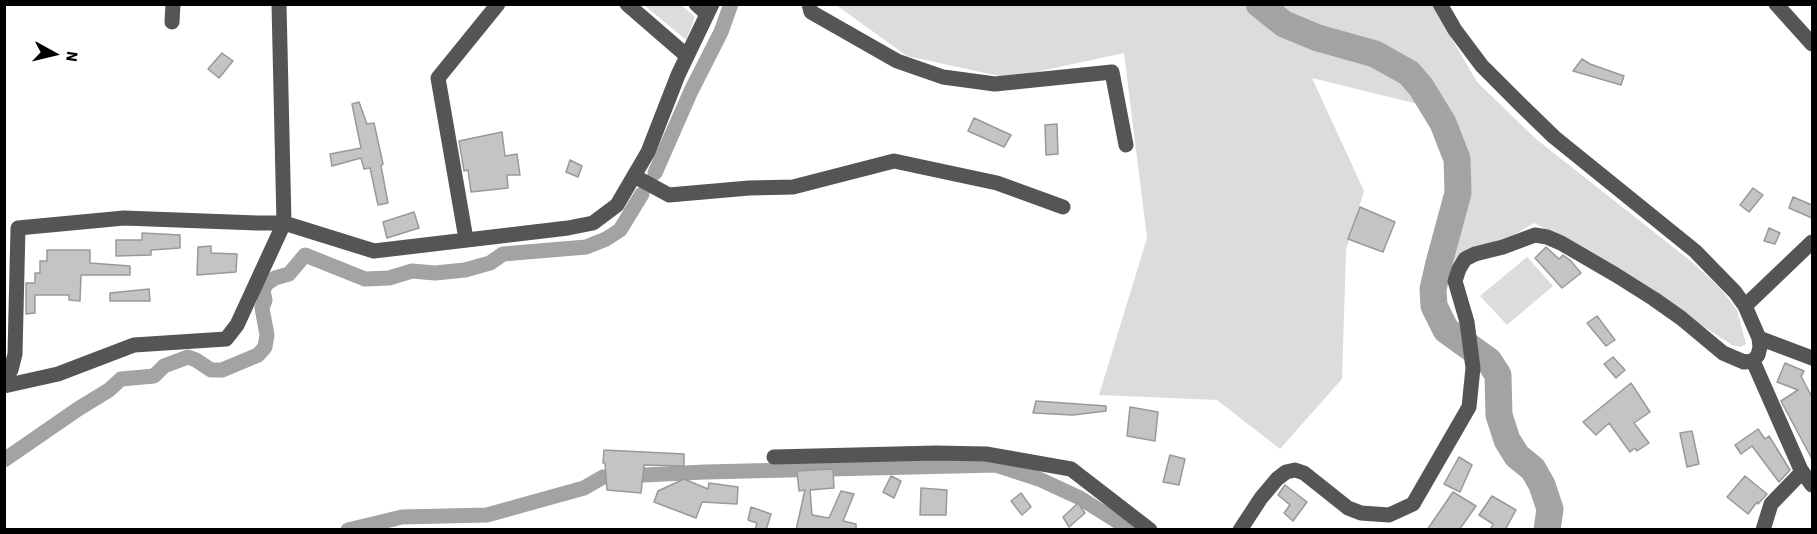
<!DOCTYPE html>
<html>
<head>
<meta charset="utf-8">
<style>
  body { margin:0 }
  #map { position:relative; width:1817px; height:534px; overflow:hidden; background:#fff; font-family:"Source Sans 3",sans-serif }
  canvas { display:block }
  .frame { position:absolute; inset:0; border:6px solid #000; pointer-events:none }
  .north { position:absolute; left:24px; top:24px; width:60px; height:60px; -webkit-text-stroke:4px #fff; paint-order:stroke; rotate:98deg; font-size:16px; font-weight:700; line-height:24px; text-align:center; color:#000 }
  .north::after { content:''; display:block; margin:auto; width:21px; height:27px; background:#000; clip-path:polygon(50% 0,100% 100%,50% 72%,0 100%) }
</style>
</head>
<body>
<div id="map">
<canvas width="1817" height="534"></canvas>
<div class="frame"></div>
<div class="north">N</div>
</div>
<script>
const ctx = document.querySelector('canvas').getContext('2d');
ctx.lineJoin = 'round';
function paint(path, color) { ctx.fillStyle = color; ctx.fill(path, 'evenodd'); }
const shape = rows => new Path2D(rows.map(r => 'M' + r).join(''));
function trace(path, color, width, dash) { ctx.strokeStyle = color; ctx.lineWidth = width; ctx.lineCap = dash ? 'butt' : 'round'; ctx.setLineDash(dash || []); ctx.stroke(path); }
paint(shape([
  [644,5,681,5,695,17,686,40],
  [836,5,1432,5,1477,82,1536,139,1692,262,1721,289,1737,310,1746,344,1740,347,1732,345,1594,255,1534,223,1437,281,1456,210,1454,176,1441,141,1418,104,1312,78,1364,191,1346,250,1342,379,1280,449,1217,400,1099,395,1147,238,1124,53,1008,78,907,56],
  [1527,257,1553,286,1507,325,1480,296]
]), '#dcdcdc');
trace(shape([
  [655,173,691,91,721,32,731,4],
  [4,460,78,409,109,390,121,379,154,376,164,366,188,357,196,360,211,370,222,370,258,355,265,347,267,335,262,308,265,300,263,291,266,284,275,278,289,274,305,255,365,279,389,278,412,271,435,273,465,270,490,263,503,254,586,247,606,239,620,230,642,194],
  [348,530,402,517,487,515,584,488,603,477,705,472,996,465,1039,479,1080,498,1131,530]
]), '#a3a3a3', 15);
trace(shape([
  [1259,4,1284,24,1318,38,1375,54,1409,73,1421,87,1443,123,1457,159,1458,193,1439,263,1433,289,1434,306,1446,330,1489,361,1498,375,1499,415,1507,440,1517,456,1533,469,1542,485,1550,509,1547,530]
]), '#a3a3a3', 27);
const building = shape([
  [222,53,233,61,219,78,208,69,222,53],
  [1582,59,1590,64,1624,76,1621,85,1573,71,1582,59],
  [359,102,367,124,374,123,383,164,381,166,388,203,378,205,370,168,364,169,361,158,332,166,330,154,361,148,352,104,359,102],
  [974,118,1011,135,1004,147,968,131,974,118],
  [1057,124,1058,154,1046,155,1045,125,1057,124],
  [502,132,505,156,517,154,520,175,507,175,508,188,471,192,468,170,464,171,459,141,502,132],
  [570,160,582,166,578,177,566,172,570,160],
  [1753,188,1763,195,1749,212,1740,205,1753,188],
  [1793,197,1812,205,1812,218,1789,208,1793,197],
  [1360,207,1395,222,1383,252,1348,239,1360,207],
  [414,212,419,228,387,238,383,222,414,212],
  [1769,228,1780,233,1775,244,1764,241,1769,228],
  [142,233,180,235,180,248,151,250,151,255,116,256,116,240,142,240,142,233],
  [211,246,211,253,237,254,236,272,197,275,198,247,211,246],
  [1546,247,1559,259,1563,255,1570,260,1581,273,1562,288,1535,258,1546,247],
  [47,250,90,250,90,263,130,266,130,275,81,275,80,301,69,300,69,295,35,295,35,313,26,314,26,283,35,283,35,273,40,273,40,261,47,261,47,250],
  [149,289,150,301,110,301,110,293,149,289],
  [1597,316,1615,340,1606,346,1587,323,1597,316],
  [1613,357,1625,370,1616,378,1604,364,1613,357],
  [1785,363,1804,371,1801,376,1812,397,1812,459,1781,401,1798,390,1777,382,1785,363],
  [1631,383,1650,412,1634,423,1649,443,1637,451,1635,448,1630,452,1609,423,1596,435,1583,422,1631,383],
  [1036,401,1106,406,1106,411,1073,415,1033,413,1036,401],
  [1130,407,1158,412,1155,441,1127,436,1130,407],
  [1758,429,1765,439,1769,436,1790,470,1779,482,1752,446,1741,454,1735,445,1758,429],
  [1692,431,1699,464,1687,467,1680,433,1692,431],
  [604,450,684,454,684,466,644,465,641,493,607,490,605,463,603,463,604,450],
  [1170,455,1185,459,1179,485,1163,482,1170,455],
  [1459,457,1472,465,1460,492,1444,484,1459,457],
  [833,469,834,488,810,490,812,515,829,518,841,491,854,494,843,521,856,524,856,530,796,530,805,490,799,491,797,471,833,469],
  [891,476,901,481,894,498,883,492,891,476],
  [1745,476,1767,494,1758,504,1757,502,1748,514,1727,497,1745,476],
  [684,479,708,489,709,483,738,487,737,504,702,502,696,518,654,502,658,491,684,479],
  [1285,485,1307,502,1293,521,1284,513,1290,505,1278,495,1285,485],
  [921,488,947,490,946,515,920,515,921,488],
  [1453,492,1476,506,1459,530,1427,530,1453,492],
  [1021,493,1031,507,1022,515,1011,501,1021,493],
  [1492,496,1516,510,1505,530,1490,530,1493,524,1479,515,1492,496],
  [1078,503,1085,513,1069,527,1063,517,1078,503],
  [751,507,771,514,766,530,755,530,757,523,748,520,751,507]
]);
paint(building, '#c4c4c4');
trace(building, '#999', 1.5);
trace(shape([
  [627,4,687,56],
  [696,4,707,14],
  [809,4,811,12,897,61,943,77,995,84,1112,72,1126,145],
  [1776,4,1812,44],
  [172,22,173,4],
  [634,176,669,195,749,188,793,187,894,161,997,183,1063,207],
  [466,239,438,78,498,4],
  [1745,306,1812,242],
  [1759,338,1812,358],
  [1753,361,1801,470,1812,485],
  [4,380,11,370,15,354,18,228,124,218,257,223,284,223,374,251,568,228,593,223,617,205,648,152,678,75,712,4],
  [4,386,58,374,134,345,226,339,237,325,284,223,279,4],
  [774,457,936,453,986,454,1071,469,1150,530],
  [1240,530,1261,498,1277,479,1286,472,1295,470,1304,473,1348,508,1361,513,1389,515,1413,504,1469,407,1473,368,1467,322,1455,281,1459,269,1465,259,1475,254,1503,247,1535,235,1547,237,1561,243,1616,275,1654,299,1681,318,1723,353,1744,362,1753,361,1758,355,1760,347,1759,338,1745,306,1735,292,1695,251,1554,137,1521,105,1482,66,1455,30,1440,4],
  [1763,530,1771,504,1802,472]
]), '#555', 15);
</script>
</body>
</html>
